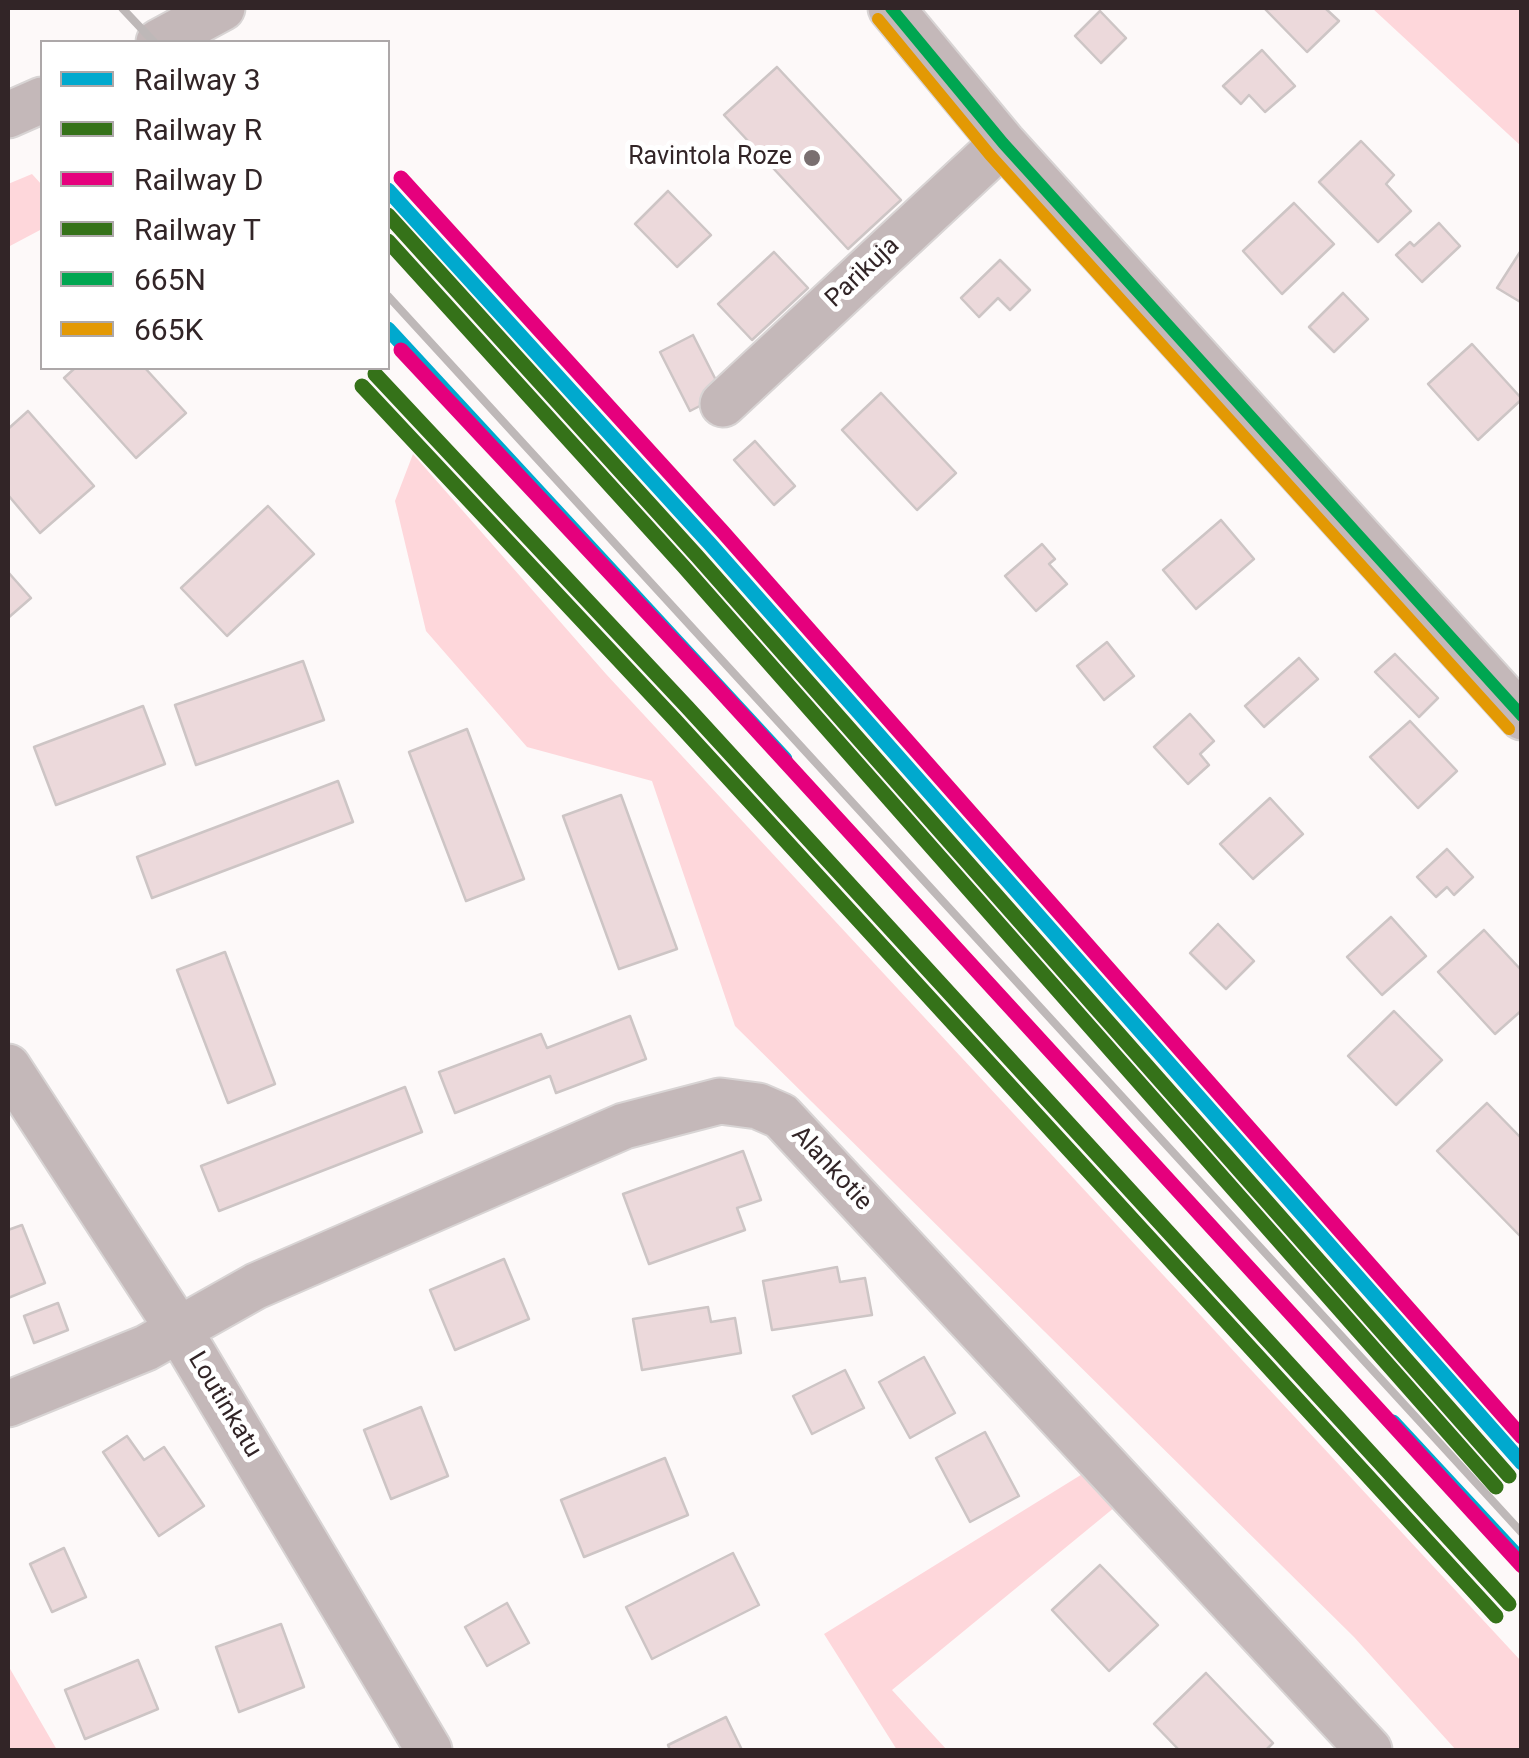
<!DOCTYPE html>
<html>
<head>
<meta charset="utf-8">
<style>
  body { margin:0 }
  #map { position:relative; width:1529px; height:1758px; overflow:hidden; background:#fdf9f9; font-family:Roboto,sans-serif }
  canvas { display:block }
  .frame { position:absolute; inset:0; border:10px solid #322527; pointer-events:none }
  .legend { position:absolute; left:40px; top:40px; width:350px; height:330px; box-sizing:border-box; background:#fff; border:2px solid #ada8a9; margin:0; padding:12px 18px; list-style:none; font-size:30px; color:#322527 }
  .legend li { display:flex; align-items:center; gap:20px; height:50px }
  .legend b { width:50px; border:2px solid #ada8a9 }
</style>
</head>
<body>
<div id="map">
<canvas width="1529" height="1758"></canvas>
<div class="frame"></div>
<ul class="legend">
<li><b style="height:12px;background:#00a9ce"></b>Railway 3</li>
<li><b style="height:12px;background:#357219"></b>Railway R</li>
<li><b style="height:12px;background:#e5007d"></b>Railway D</li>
<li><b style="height:12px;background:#357219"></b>Railway T</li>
<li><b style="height:12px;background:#00a651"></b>665N</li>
<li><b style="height:12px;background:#e39904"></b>665K</li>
</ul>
</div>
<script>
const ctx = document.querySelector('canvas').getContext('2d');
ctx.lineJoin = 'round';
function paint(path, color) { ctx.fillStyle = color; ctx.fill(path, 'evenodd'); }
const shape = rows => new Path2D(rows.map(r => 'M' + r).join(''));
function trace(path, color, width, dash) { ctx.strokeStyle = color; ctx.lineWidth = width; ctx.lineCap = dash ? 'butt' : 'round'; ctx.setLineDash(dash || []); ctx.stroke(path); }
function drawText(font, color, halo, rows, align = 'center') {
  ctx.font = font + ' Roboto,sans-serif'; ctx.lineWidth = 10; ctx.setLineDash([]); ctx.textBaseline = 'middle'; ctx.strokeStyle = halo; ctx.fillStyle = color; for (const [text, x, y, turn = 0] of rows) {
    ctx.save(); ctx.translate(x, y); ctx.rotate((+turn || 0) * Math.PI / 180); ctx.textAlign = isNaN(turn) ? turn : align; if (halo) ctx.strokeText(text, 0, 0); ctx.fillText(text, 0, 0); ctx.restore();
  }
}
paint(shape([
  [1372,8,1521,8,1521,146],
  [32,174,42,185,42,229,8,247,8,184],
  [413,454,606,674,1521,1661,1521,1750,1456,1750,1354,1637,735,1026,652,781,527,747,426,631,395,501],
  [1084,1473,1115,1507,892,1690,947,1750,897,1750,824,1634],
  [9,1667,57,1750,8,1750]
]), '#fed7db');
const building = shape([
  [1325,8,1339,21,1307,52,1265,9,1325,8],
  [1100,11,1126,38,1101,63,1075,36,1100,11],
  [1262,50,1295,86,1265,112,1249,95,1241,104,1223,86,1262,50],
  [777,67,901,200,848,249,724,115,777,67],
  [1361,141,1394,175,1386,184,1411,211,1378,242,1319,182,1361,141],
  [668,191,711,235,677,267,635,224,668,191],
  [1294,203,1334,244,1282,294,1243,251,1294,203],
  [1439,223,1460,246,1422,282,1396,255,1410,242,1414,246,1439,223],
  [774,252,808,288,752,340,718,304,774,252],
  [1520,252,1522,253,1522,303,1497,288,1520,252],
  [1000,260,1030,290,1010,310,998,298,979,317,961,298,1000,260],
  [1343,293,1368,319,1334,352,1309,327,1343,293],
  [693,335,723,394,690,411,660,352,693,335],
  [1472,344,1522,399,1478,440,1428,384,1472,344],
  [75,368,145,368,186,413,136,458,64,378,75,368],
  [881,393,956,473,917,510,842,430,881,393],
  [28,411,94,486,40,533,8,495,8,429,28,411],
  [755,441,795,486,774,505,734,460,755,441],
  [268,506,314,554,227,636,181,588,268,506],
  [1221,520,1254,559,1196,609,1163,570,1221,520],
  [1042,544,1055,559,1049,564,1067,584,1036,611,1005,576,1042,544],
  [8,572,31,598,8,618,8,572],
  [1107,642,1134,676,1104,700,1077,666,1107,642],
  [1395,654,1438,698,1419,717,1375,672,1395,654],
  [1299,658,1318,679,1264,727,1245,706,1299,658],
  [303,661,324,720,196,765,175,705,303,661],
  [143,706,165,764,56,805,34,747,143,706],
  [1190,714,1214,741,1200,754,1209,765,1188,784,1154,747,1190,714],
  [1410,721,1457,771,1418,808,1370,757,1410,721],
  [467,729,524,879,466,901,409,752,467,729],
  [338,781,353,822,152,898,137,857,338,781],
  [621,795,677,949,619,969,563,816,621,795],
  [1270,798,1303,834,1253,879,1220,844,1270,798],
  [1447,849,1473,877,1454,895,1447,887,1436,897,1417,877,1447,849],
  [1391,917,1426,956,1382,995,1347,957,1391,917],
  [1218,924,1254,961,1226,989,1190,953,1218,924],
  [1484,930,1522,971,1522,1010,1495,1034,1438,972,1484,930],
  [225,952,275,1084,228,1103,177,970,225,952],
  [1394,1011,1442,1060,1396,1105,1348,1056,1394,1011],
  [630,1016,646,1059,556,1093,550,1076,455,1113,439,1072,541,1034,547,1048,630,1016],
  [405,1087,422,1132,219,1211,201,1166,405,1087],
  [1487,1103,1522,1139,1521,1237,1437,1151,1487,1103],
  [743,1151,761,1200,737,1208,745,1230,649,1264,623,1194,743,1151],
  [22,1225,45,1283,8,1298,8,1230,22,1225],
  [504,1259,529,1319,455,1350,430,1290,504,1259],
  [837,1267,840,1282,865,1278,872,1315,772,1330,763,1281,837,1267],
  [58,1303,68,1330,34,1343,24,1316,58,1303],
  [708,1307,711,1322,735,1318,741,1353,642,1370,633,1319,708,1307],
  [924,1357,955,1413,910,1438,879,1382,924,1357],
  [845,1370,864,1408,812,1434,793,1396,845,1370],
  [421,1407,448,1476,391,1499,364,1430,421,1407],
  [985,1432,1019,1496,970,1522,936,1458,985,1432],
  [127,1436,144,1460,164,1447,204,1506,159,1536,103,1452,127,1436],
  [665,1458,688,1515,584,1557,561,1500,665,1458],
  [64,1548,86,1597,52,1612,30,1564,64,1548],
  [733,1553,759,1605,652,1659,626,1607,733,1553],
  [1100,1565,1158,1625,1109,1671,1052,1610,1100,1565],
  [507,1603,529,1643,487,1666,465,1627,507,1603],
  [281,1624,304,1687,239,1712,216,1647,281,1624],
  [138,1660,158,1709,85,1739,65,1690,138,1660],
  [1206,1673,1273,1743,1266,1750,1179,1750,1154,1724,1206,1673],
  [726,1717,742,1750,670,1750,668,1745,726,1717]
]);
paint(building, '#ecd9db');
trace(building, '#cdc5c5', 2.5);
const minor = shape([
  [891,8,1003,143,1522,717],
  [159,42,222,8],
  [8,115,42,100],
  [723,404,1003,143],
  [8,1067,179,1330,429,1750],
  [8,1404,146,1348,256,1286,624,1126,720,1101,758,1106,781,1116,1369,1750]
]);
trace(minor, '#d8d4d4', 49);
trace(minor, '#c4b8b9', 45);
trace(shape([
  [122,8,154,42],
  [388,296,1522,1533]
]), '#beb8b8', 8);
trace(shape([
  [891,8,1003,143,1522,716]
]), '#00a651', 12);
trace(shape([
  [878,19,990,155,1509,729]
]), '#e39904', 12);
trace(shape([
  [388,190,710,544,1522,1463],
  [388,329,785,759],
  [1393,1422,1522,1561]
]), '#00a9ce', 15);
trace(shape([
  [388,215,697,556,1509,1476],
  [375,374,688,708,1509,1604]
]), '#357219', 15);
trace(shape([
  [401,178,723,532,1522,1437],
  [401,350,714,684,1522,1566]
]), '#e5007d', 15);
trace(shape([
  [388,241,684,567,1496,1487],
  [362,386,675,720,1496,1616]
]), '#357219', 15);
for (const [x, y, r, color] of [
  [812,158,10,"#796f70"]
]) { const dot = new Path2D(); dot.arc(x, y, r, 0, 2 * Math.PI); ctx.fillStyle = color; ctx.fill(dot); trace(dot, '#fff', 4); }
drawText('25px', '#322527', '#fff', [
  ["Ravintola Roze",792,158]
], 'right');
drawText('25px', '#322527', '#fff', [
  ["Parikuja",863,273,-43],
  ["Alankotie",831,1169,47],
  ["Loutinkatu",224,1405,59]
]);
</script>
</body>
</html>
